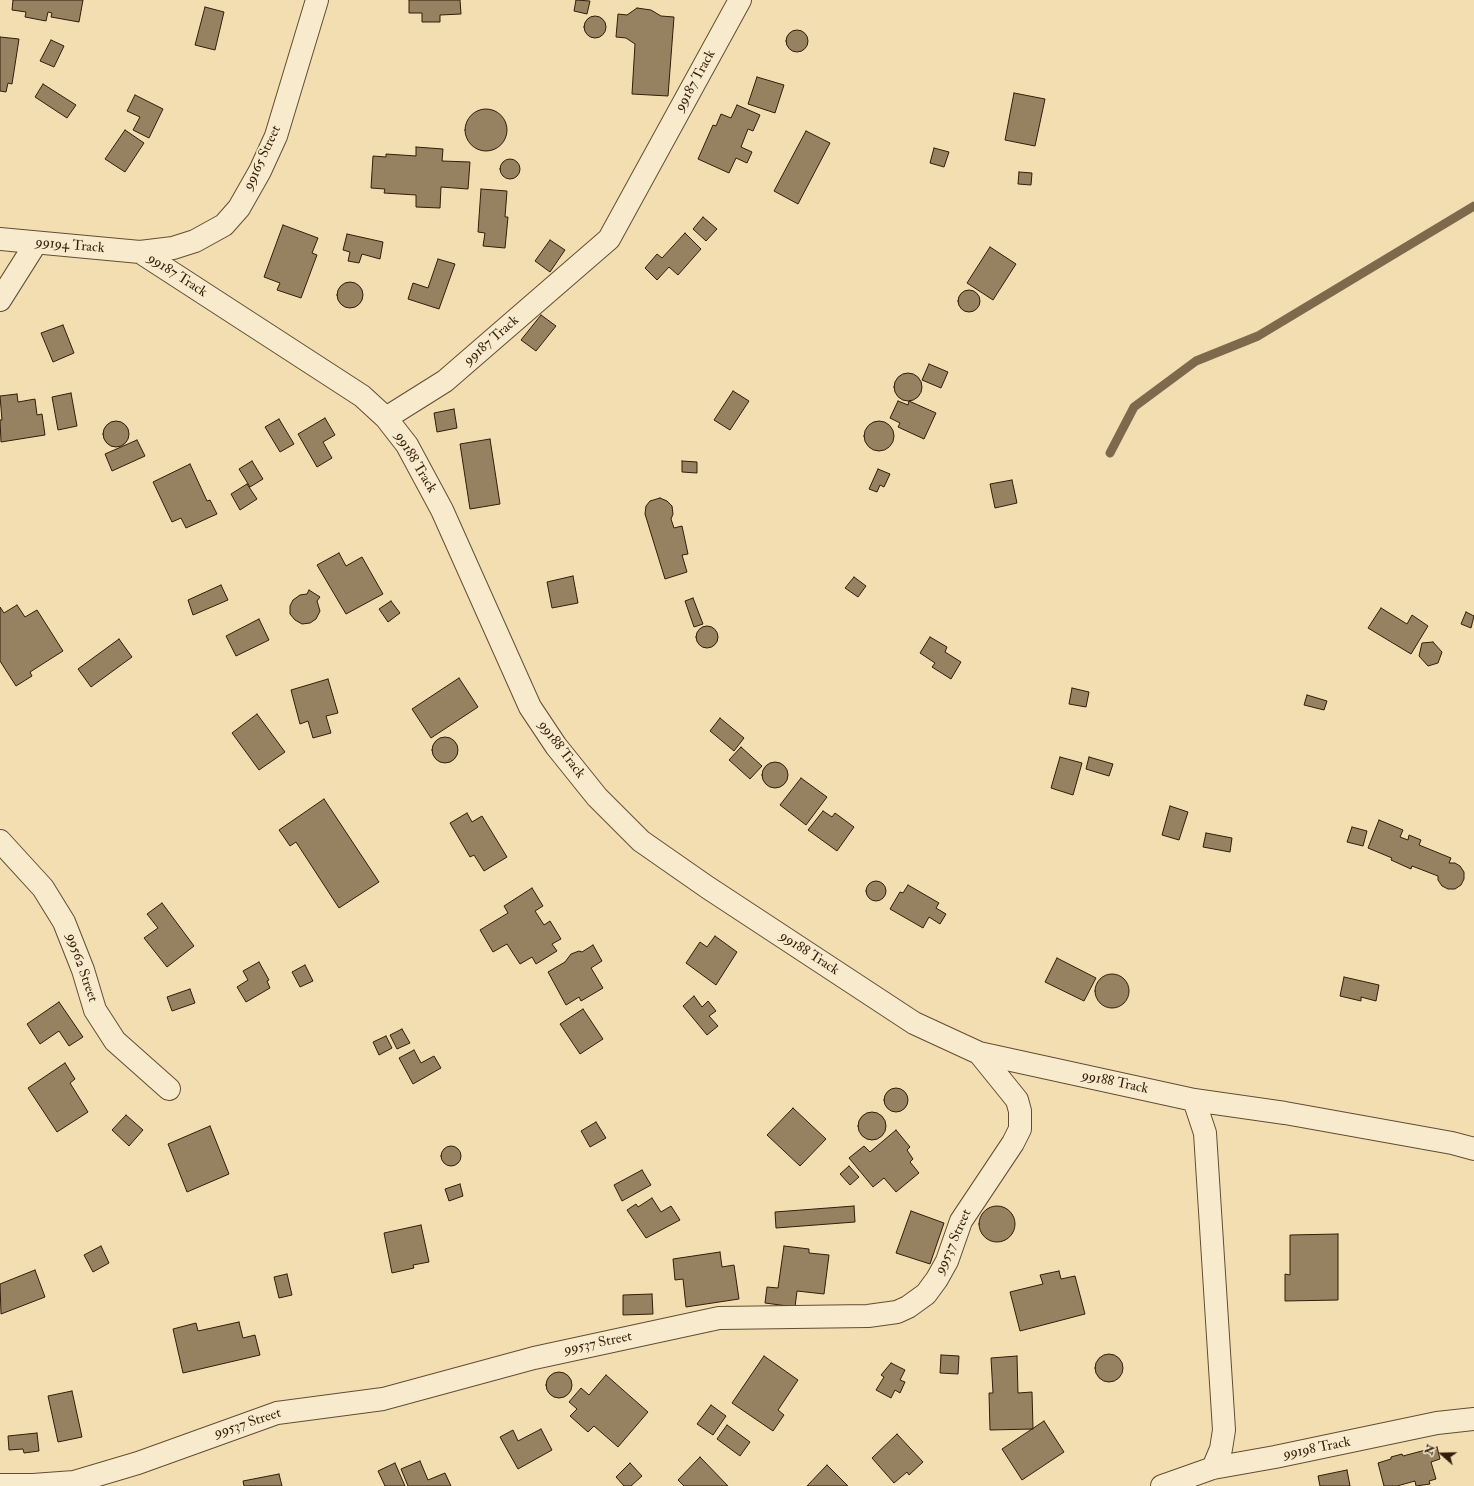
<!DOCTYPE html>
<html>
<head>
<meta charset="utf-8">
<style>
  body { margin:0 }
  #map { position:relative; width:1474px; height:1486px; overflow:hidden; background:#f3deb2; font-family:"IM FELL Double Pica",serif }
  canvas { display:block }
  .north { position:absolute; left:1422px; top:1434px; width:40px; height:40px; -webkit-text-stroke:3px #f7eacd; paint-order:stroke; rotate:290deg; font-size:11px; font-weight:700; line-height:16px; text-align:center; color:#321d09 }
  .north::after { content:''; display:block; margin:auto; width:14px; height:18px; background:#321d09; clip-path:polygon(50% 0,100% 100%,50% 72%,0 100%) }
</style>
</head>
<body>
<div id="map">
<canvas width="1474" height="1486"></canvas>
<div class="north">N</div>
</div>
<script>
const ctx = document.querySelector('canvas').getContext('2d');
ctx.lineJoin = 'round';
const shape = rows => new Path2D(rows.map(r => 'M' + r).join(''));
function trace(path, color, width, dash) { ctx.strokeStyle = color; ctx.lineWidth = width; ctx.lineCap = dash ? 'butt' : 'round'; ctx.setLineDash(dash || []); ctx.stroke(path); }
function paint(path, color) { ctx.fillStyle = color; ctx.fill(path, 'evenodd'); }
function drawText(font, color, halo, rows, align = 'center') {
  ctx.font = font + ' "IM FELL Double Pica",serif'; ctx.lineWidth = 3.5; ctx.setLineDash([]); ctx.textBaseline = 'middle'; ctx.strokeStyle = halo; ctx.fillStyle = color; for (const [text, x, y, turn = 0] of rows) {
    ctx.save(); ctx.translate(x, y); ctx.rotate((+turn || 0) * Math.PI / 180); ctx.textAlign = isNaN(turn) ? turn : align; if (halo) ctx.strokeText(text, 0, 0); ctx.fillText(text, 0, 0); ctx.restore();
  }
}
trace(shape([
  [1110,453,1134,407,1196,361,1258,336,1474,206]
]), '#7e694c', 9);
const building = shape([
  [13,0,83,0,79,22,51,17,52,13,48,12,46,21,25,17,26,12,12,10,13,0],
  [409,0,460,0,461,14,440,15,440,22,422,22,422,13,409,13,409,0],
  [576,0,590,1,587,14,574,11,576,0],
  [205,7,224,12,215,50,195,45,205,7],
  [637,8,651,10,661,16,674,17,668,96,632,94,635,44,626,38,616,37,618,14,627,15,637,8],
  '584 27a11 11 0 1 1 22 0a11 11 0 1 1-22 0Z',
  '786 41a11 11 0 1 1 22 0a11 11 0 1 1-22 0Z',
  [0,37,19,39,12,84,8,83,6,92,0,91,0,37],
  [51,40,64,46,54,67,40,61,51,40],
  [757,77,784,85,775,113,748,104,757,77],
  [43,84,76,105,67,118,35,97,43,84],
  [1014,93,1045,99,1035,146,1005,140,1014,93],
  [135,95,163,109,149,138,133,130,140,117,127,111,135,95],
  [737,105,760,115,753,131,748,129,741,147,752,152,747,163,736,158,729,173,698,159,713,125,716,126,721,114,731,118,737,105],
  '465 130a21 21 0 1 1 42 0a21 21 0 1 1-42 0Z',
  [125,130,144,143,125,172,105,159,125,130],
  [806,131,830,143,798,204,774,191,806,131],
  [416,147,443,149,442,161,470,162,468,189,441,187,440,208,416,207,416,195,384,193,385,189,371,188,373,156,386,157,386,154,416,156,416,147],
  [934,148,949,152,944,167,930,163,934,148],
  '500 169a10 10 0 1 1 20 0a10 10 0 1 1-20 0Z',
  [1019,172,1032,173,1031,185,1018,184,1019,172],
  [481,189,507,191,505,217,508,217,505,248,483,246,485,233,478,232,481,189],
  [703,217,717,229,706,241,693,229,703,217],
  [283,225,318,238,312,253,317,255,301,298,277,290,280,283,264,277,283,225],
  [685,233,701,249,678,275,669,267,657,280,645,268,657,254,662,258,685,233],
  [347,234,383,242,380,259,362,254,359,263,348,261,350,252,343,250,347,234],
  [550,240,565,250,550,272,535,261,550,240],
  [990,247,1016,264,993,300,967,283,990,247],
  [438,259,455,264,439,309,408,299,413,283,428,288,438,259],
  '337 295a13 13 0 1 1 26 0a13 13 0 1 1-26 0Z',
  '958 301a11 11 0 1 1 22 0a11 11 0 1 1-22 0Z',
  [541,315,556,326,536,351,521,340,541,315],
  [63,325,74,353,53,362,41,333,63,325],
  [929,364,948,372,941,388,922,380,929,364],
  '894 387a14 14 0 1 1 28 0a14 14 0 1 1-28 0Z',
  [733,391,749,401,730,430,714,420,733,391],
  [71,393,77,426,58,430,52,397,71,393],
  [17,394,18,402,35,399,37,415,42,414,45,435,1,442,0,420,2,420,0,396,17,394],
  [898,401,908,405,909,401,936,413,924,439,898,427,900,423,890,418,898,401],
  [454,409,457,428,437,432,434,413,454,409],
  [325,418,335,435,323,442,332,458,317,467,298,434,325,418],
  [279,419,294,444,280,452,265,427,279,419],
  '103 434a13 13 0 1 1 26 0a13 13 0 1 1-26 0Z',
  '864 436a15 15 0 1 1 30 0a15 15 0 1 1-30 0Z',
  [490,439,500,504,470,509,460,444,490,439],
  [137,440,145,456,112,471,105,454,137,440],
  [252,461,263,479,250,487,239,469,252,461],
  [682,461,697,462,697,473,682,472,682,461],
  [190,464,207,501,210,500,217,514,186,528,181,518,172,522,153,482,190,464],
  [878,469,890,474,884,487,880,485,877,492,869,489,878,469],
  [1012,480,1017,503,995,508,990,484,1012,480],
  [247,484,257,499,240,510,231,494,247,484],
  [660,498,667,501,672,506,673,514,671,519,674,528,682,526,688,554,682,555,687,572,665,579,645,514,646,506,650,501,660,498],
  [339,553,346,566,362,557,383,594,346,614,317,565,339,553],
  [573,576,578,603,552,608,547,582,573,576],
  [854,577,866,586,858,597,845,588,854,577],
  [221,585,228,600,193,615,188,600,221,585],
  [309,590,320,597,317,601,320,611,316,619,310,623,302,624,295,620,290,614,290,606,293,600,300,595,307,594,309,590],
  [693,598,703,624,694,627,685,601,693,598],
  [391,601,400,613,388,622,379,609,391,601],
  [17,605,25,617,37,610,63,651,30,672,32,676,16,686,0,661,0,607,4,613,17,605],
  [1381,608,1407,624,1412,615,1428,626,1411,654,1368,628,1381,608],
  [1466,612,1474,616,1471,628,1461,624,1466,612],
  [259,619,269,640,236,656,226,636,259,619],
  '696 637a11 11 0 1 1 22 0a11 11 0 1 1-22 0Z',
  [930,637,947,647,945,652,961,662,951,679,932,667,935,663,920,653,930,637],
  [119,639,132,657,91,687,78,669,119,639],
  [1433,642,1442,652,1438,663,1428,666,1419,656,1422,643,1433,642],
  [459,678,478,707,431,738,412,709,459,678],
  [328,679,338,713,326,716,331,733,313,738,308,721,300,724,291,690,328,679],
  [1072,688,1089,692,1086,707,1069,704,1072,688],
  [1307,695,1327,701,1324,710,1304,705,1307,695],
  [257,714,285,752,259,770,232,733,257,714],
  [720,718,744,738,734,751,710,731,720,718],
  '432 750a13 13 0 1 1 26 0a13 13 0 1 1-26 0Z',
  [741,747,762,766,750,779,729,760,741,747],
  [1060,757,1082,763,1073,795,1051,788,1060,757],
  [1089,757,1113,764,1109,776,1086,769,1089,757],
  '762 775a13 13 0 1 1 26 0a13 13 0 1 1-26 0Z',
  [801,778,827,797,806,825,780,805,801,778],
  [324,799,379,882,339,908,296,842,290,846,279,830,324,799],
  [1170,806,1188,812,1179,840,1162,835,1170,806],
  [823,811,832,817,835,813,854,827,837,851,808,830,823,811],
  [467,813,472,822,482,816,507,857,484,871,474,855,470,857,450,823,467,813],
  [1379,820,1403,830,1400,837,1408,840,1409,835,1421,840,1419,845,1451,858,1449,863,1455,863,1460,866,1464,872,1464,879,1461,885,1455,889,1448,889,1442,886,1438,880,1438,876,1412,866,1411,869,1391,860,1392,858,1368,848,1379,820],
  [1352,827,1367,831,1363,846,1347,842,1352,827],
  [1206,833,1232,838,1230,852,1203,847,1206,833],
  '866 891a10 10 0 1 1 20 0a10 10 0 1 1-20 0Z',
  [908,885,939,903,936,908,946,914,940,924,929,917,923,928,890,909,900,892,903,893,908,885],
  [532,888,543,906,535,911,544,925,550,921,561,939,552,944,557,951,536,964,532,957,520,964,507,944,493,952,480,930,508,913,504,906,532,888],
  [162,903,194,946,167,967,144,938,158,928,147,914,162,903],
  [715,936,737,952,716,985,686,963,700,942,707,947,715,936],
  [593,945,602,961,591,968,603,988,581,1001,579,997,566,1005,548,972,565,962,571,954,579,951,582,952,593,945],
  [1057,958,1096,978,1084,1001,1045,982,1057,958],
  [259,962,269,980,267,981,270,988,246,1002,237,987,248,980,243,971,259,962],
  [305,965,313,981,300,987,292,972,305,965],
  '1095 991a17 17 0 1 1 34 0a17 17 0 1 1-34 0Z',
  [1344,977,1379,985,1376,1001,1361,997,1361,1001,1340,996,1344,977],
  [190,989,195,1003,172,1011,167,997,190,989],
  [694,996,702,1007,708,1001,716,1011,709,1016,718,1026,707,1035,683,1006,694,996],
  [59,1002,83,1037,69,1046,59,1031,40,1044,27,1024,59,1002],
  [583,1009,603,1039,580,1054,560,1024,583,1009],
  [402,1029,410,1043,397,1049,390,1035,402,1029],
  [386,1036,392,1048,379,1055,373,1042,386,1036],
  [414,1050,421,1063,434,1056,441,1068,413,1084,399,1058,414,1050],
  [65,1063,75,1079,70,1083,88,1112,57,1132,28,1088,65,1063],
  '884 1100a12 12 0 1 1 24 0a12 12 0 1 1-24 0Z',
  [793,1108,826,1139,800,1166,767,1135,793,1108],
  '858 1126a14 14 0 1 1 28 0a14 14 0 1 1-28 0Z',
  [126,1115,143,1130,129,1146,112,1130,126,1115],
  [596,1122,606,1138,590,1147,581,1131,596,1122],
  [210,1126,229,1174,187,1192,168,1144,210,1126],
  [896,1130,910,1147,907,1150,913,1159,910,1162,919,1173,896,1192,884,1178,873,1187,849,1158,864,1146,870,1152,896,1130],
  '441 1156a10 10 0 1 1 20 0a10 10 0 1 1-20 0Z',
  [849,1166,859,1177,850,1185,840,1174,849,1166],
  [642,1170,651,1185,622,1201,614,1185,642,1170],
  [460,1184,463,1196,449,1201,445,1189,460,1184],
  [652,1198,661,1212,671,1206,680,1220,646,1238,627,1210,636,1204,638,1207,652,1198],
  '979 1224a18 18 0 1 1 36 0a18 18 0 1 1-36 0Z',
  [854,1206,855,1222,776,1228,775,1212,854,1206],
  [911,1211,944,1223,930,1264,896,1253,911,1211],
  [421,1225,429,1262,413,1265,414,1268,392,1273,384,1233,421,1225],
  [1338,1234,1338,1300,1285,1301,1285,1274,1290,1275,1290,1235,1338,1234],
  [101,1246,109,1263,93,1272,84,1255,101,1246],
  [784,1246,809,1249,809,1253,829,1255,824,1294,797,1291,795,1307,765,1303,767,1287,778,1288,784,1246],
  [720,1252,722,1267,734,1265,739,1299,686,1307,683,1279,675,1280,673,1259,720,1252],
  [35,1270,45,1297,1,1314,0,1284,35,1270],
  [1059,1271,1061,1279,1075,1276,1085,1314,1020,1331,1010,1292,1043,1284,1040,1275,1059,1271],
  [287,1274,292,1295,279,1298,274,1277,287,1274],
  [652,1294,653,1314,623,1315,623,1295,652,1294],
  [239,1322,243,1338,255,1335,260,1355,183,1373,173,1329,196,1323,198,1331,239,1322],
  '1095 1368a14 14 0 1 1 28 0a14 14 0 1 1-28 0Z',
  [941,1355,959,1356,958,1374,940,1373,941,1355],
  [764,1356,798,1380,778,1410,784,1415,773,1431,732,1403,764,1356],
  [1017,1356,1018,1393,1032,1392,1033,1429,990,1430,989,1393,993,1393,991,1358,1017,1356],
  [891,1363,905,1370,900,1380,905,1382,900,1393,895,1390,891,1398,876,1390,884,1377,881,1375,891,1363],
  '546 1385a13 13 0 1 1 26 0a13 13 0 1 1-26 0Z',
  [606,1375,648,1412,618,1447,594,1426,588,1432,570,1416,577,1409,569,1402,581,1388,589,1395,606,1375],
  [72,1391,82,1437,58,1442,48,1396,72,1391],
  [711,1405,726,1416,713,1435,697,1424,711,1405],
  [1044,1421,1064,1452,1022,1480,1002,1449,1044,1421],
  [727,1425,750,1442,740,1456,717,1439,727,1425],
  [541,1429,552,1450,518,1469,500,1437,513,1430,518,1441,541,1429],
  [37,1433,39,1451,24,1453,23,1449,9,1450,8,1436,37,1433],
  [897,1434,923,1462,909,1475,907,1472,894,1483,872,1458,897,1434],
  [1437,1447,1440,1459,1431,1462,1436,1479,1429,1481,1430,1484,1416,1486,1415,1481,1397,1486,1384,1486,1378,1463,1391,1459,1391,1457,1402,1454,1403,1456,1437,1447],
  [700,1457,728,1486,684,1486,678,1480,700,1457],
  [420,1461,428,1480,445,1473,451,1486,408,1486,401,1469,420,1461],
  [395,1463,405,1486,385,1486,378,1471,395,1463],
  [630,1463,642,1476,631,1486,624,1486,616,1477,630,1463],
  [827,1465,848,1486,807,1486,827,1465],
  [1347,1470,1350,1486,1320,1486,1318,1476,1347,1470],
  [279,1474,282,1486,244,1486,243,1481,279,1474]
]);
paint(building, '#968161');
trace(building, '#321d09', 1);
const minor = shape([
  [0,239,140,252,173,248,195,241,224,225,239,208,260,171,276,136,317,0],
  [140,252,362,396,386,418,445,381,609,239,740,0],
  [0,300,36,243],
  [386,418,407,445,442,510,530,707,556,746,597,797,641,841,707,887,914,1023,979,1053,1194,1100,1285,1113,1452,1143,1474,1149],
  [0,841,43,888,64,922,83,970,95,1010,115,1041,169,1089],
  [1194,1100,1205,1133,1224,1430,1221,1449,1213,1468],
  [0,1485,33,1485,74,1482,138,1463,277,1413,383,1399,534,1358,719,1318,868,1316,897,1312,908,1307,926,1294,937,1279,947,1261,961,1221,1013,1143,1020,1129,1020,1111,1017,1100,979,1053],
  [1162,1486,1213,1468,1275,1457,1437,1423,1474,1419]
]);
trace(minor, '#624d33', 24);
trace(minor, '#f7eacd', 22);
drawText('14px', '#321d09', '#f7eacd', [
  ["99187 Track",696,81,-61],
  ["99165 Street",263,158,-65],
  ["99194 Track",70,246,5],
  ["99187 Track",177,276,33],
  ["99187 Track",492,341,-41],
  ["99188 Track",415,463,59],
  ["99188 Track",561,750,53],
  ["99188 Track",809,954,33],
  ["99562 Street",81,968,71],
  ["99188 Track",1115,1083,12],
  ["99537 Street",954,1242,-66],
  ["99537 Street",598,1344,-12],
  ["99537 Street",248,1424,-18],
  ["99198 Track",1317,1449,-11]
]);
</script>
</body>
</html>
